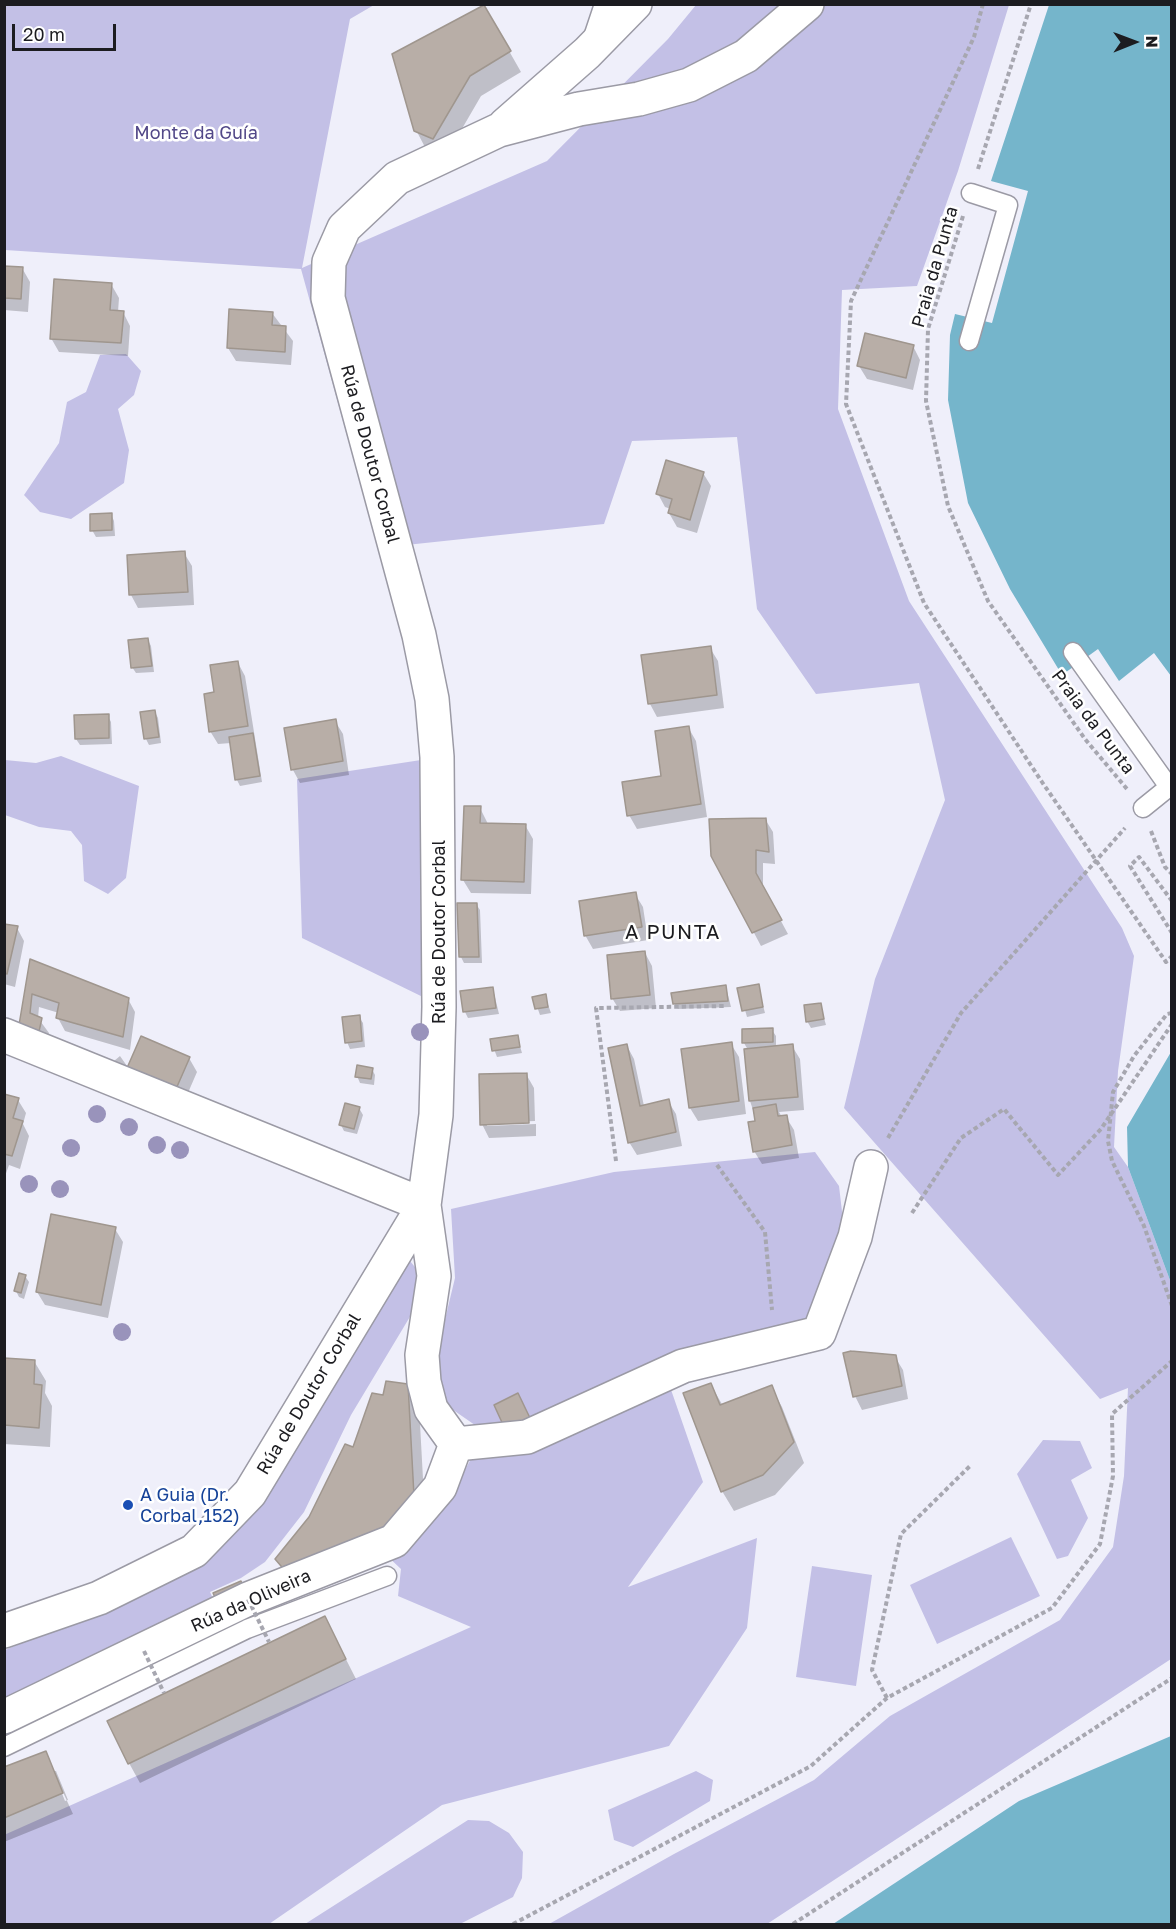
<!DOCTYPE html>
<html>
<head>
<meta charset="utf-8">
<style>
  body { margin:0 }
  #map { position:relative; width:1176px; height:1929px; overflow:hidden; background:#efeffa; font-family:"Golos Text",sans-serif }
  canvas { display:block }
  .frame { position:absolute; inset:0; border:6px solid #1c1c20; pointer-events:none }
  .north { position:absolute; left:1104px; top:12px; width:60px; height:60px; -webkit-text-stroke:4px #fff; paint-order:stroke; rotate:89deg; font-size:16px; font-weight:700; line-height:24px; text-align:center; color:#1c1c20 }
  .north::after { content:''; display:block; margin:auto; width:21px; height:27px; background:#1c1c20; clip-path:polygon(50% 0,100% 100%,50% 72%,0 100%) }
  .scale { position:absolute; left:12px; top:24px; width:104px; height:27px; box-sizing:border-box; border:3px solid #1c1c20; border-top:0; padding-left:8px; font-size:18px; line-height:21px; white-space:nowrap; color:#1c1c20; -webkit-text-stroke:4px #fff; paint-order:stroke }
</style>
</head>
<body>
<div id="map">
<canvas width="1176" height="1929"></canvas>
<div class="frame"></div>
<div class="north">N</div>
<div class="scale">20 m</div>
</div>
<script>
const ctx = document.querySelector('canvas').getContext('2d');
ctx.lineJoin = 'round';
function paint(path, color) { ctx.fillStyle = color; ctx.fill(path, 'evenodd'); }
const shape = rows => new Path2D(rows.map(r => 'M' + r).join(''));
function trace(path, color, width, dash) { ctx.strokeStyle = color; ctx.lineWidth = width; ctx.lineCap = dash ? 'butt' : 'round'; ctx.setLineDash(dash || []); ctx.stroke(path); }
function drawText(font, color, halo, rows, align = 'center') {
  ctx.font = font + ' "Golos Text",sans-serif'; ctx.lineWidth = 5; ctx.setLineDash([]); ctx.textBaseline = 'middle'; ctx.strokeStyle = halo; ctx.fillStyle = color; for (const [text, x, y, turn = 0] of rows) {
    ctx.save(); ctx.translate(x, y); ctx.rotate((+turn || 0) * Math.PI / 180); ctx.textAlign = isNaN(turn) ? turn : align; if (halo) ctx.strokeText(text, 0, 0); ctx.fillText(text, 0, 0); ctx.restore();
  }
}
paint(shape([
  [4,5,374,5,350,19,302,268,547,161,668,39,696,5,1009,5,958,171,917,286,842,290,838,409,909,601,1122,928,1134,956,1118,1071,1114,1147,1128,1167,1171,1283,1171,1659,767,1924,549,1924,674,1854,814,1780,890,1716,1060,1620,1113,1547,1124,1476,1128,1388,1100,1399,844,1108,875,979,945,800,919,683,816,694,757,609,737,437,632,441,604,524,378,548,301,269,5,250],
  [126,354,141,371,134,395,118,409,129,450,124,483,71,519,40,512,24,495,59,443,67,402,86,392,100,355],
  [61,756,139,786,126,878,108,894,84,881,82,845,71,831,39,827,5,815,5,760,36,763],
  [421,760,425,998,302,938,297,779],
  [815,1152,839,1186,845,1237,812,1322,660,1358,703,1482,628,1587,757,1538,747,1628,669,1746,442,1805,269,1924,5,1924,4,1835,471,1627,398,1596,401,1569,385,1554,455,1489,485,1432,446,1405,435,1361,455,1278,451,1209,614,1172],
  [410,1261,423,1277,417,1305,351,1415,304,1512,265,1562,241,1578,210,1592,216,1605,5,1707,5,1650,104,1609,260,1503],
  [1043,1440,1080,1441,1092,1468,1071,1480,1088,1518,1068,1556,1057,1559,1017,1474],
  [1011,1537,1040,1596,937,1644,910,1585],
  [812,1566,872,1575,856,1686,796,1677],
  [696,1771,713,1780,710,1801,633,1847,614,1840,608,1810],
  [468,1820,489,1821,509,1833,523,1852,522,1878,513,1897,460,1924,305,1924]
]), '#c3c0e6');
paint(shape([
  [1049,5,1171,5,1171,676,1154,653,1119,681,1098,649,1062,675,1010,589,968,503,948,400,950,335,955,314,992,323,1028,191,991,181],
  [1171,1052,1171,1283,1128,1167,1127,1127],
  [1171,1736,1171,1924,833,1924,1019,1801]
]), '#75b5cb');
paint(shape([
  [484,7,521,72,481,96,445,158,427,151,416,130],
  [4,268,22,268,30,282,28,312,4,310],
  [111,284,119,298,118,312,123,312,130,326,128,356,59,352,51,338],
  [272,313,293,341,291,365,236,361,228,348],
  [913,346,920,360,913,390,867,379,859,366],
  [703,473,711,486,697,533,677,527,669,513,671,509,665,507,658,494],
  [111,514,114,521,115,536,96,537,92,530],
  [184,553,192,566,194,605,138,608,131,595,128,556],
  [148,640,151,646,154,672,136,673,132,667],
  [710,648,718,661,724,708,657,717,650,704],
  [238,663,245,676,262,782,240,786,237,780,231,743,218,744,210,731,215,694],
  [155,712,158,718,161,743,149,745,146,739],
  [108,716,111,722,112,744,80,745,76,739,76,717],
  [335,721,343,734,349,775,300,783,293,770],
  [688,727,696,741,707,817,637,829,629,815,663,777],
  [480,808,488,824,525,825,533,839,531,894,471,893,463,880],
  [765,819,773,832,775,864,763,863,763,888,788,934,761,946,713,856],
  [635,894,643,907,648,940,593,949,585,935],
  [476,904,480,910,482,963,464,963,461,957],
  [4,925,17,928,24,941,15,987,4,984],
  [645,953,652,966,656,1008,620,1011,612,998],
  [31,961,128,999,135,1012,130,1050,65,1031,58,1018,59,1013,39,1007,38,1018,49,1033,45,1048,29,1039],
  [758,986,765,1013,747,1017,739,989],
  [726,987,731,1007,678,1009,674,1003],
  [493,989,499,1014,468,1018,465,1012,462,992],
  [545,996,551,1013,540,1015,534,998],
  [820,1004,826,1025,811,1028,807,1021],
  [359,1017,363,1023,365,1047,350,1049,347,1042],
  [772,1030,776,1036,776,1048,792,1046,800,1059,804,1110,779,1112,782,1117,786,1117,794,1130,799,1158,762,1164,754,1151,757,1122,750,1101,745,1050,748,1050,744,1043],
  [517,1036,522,1053,497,1057,491,1041],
  [731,1044,739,1057,746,1114,698,1121,690,1108],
  [627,1046,634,1059,644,1106,668,1101,676,1114,682,1146,637,1155,629,1142],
  [120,1056,127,1066,121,1071,114,1061],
  [189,1058,197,1072,184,1102,129,1068],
  [372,1069,375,1075,374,1085,360,1083,357,1076],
  [526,1074,534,1088,535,1121,487,1123,487,1126,536,1124,536,1136,489,1138,482,1124],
  [4,1095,18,1100,26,1113,23,1124,29,1136,20,1169,9,1165,4,1179],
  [359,1108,363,1115,357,1134,344,1131,341,1125],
  [115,1229,123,1242,108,1318,45,1305,37,1292],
  [25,1276,29,1282,24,1299,19,1297,16,1291],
  [895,1357,903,1370,908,1399,862,1410,855,1396],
  [4,1359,34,1361,46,1381,45,1393,52,1406,50,1447,4,1444],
  [407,1385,419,1405,425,1516,288,1580,277,1560,310,1518,354,1449],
  [711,1385,723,1406,771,1387,782,1407,804,1463,775,1495,734,1511,722,1491],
  [325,1618,356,1679,140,1783,129,1763],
  [45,1753,73,1814,4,1842,4,1769],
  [53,1771,56,1771,68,1800,65,1801]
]), '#0003');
const building = shape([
  [484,5,511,51,470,76,433,139,414,131,392,54,484,5],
  [4,266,23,267,21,299,4,298,4,266],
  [54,279,112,283,110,310,124,311,121,343,50,339,54,279],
  [229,309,273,312,272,325,286,326,285,352,227,348,229,309],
  [865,333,914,345,906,378,857,366,865,333],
  [666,460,704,472,690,520,668,513,672,499,656,494,666,460],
  [112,513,112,530,90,531,90,514,112,513],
  [185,551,188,592,129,595,127,555,185,551],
  [148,638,152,666,131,668,128,640,148,638],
  [711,646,717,695,648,704,641,655,711,646],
  [238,661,248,726,209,732,204,694,214,692,210,665,238,661],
  [155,710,159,737,144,739,140,712,155,710],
  [109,714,109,738,75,739,74,715,109,714],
  [336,719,343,761,291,770,284,728,336,719],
  [689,726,701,804,627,816,622,782,661,776,655,731,689,726],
  [253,733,260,776,235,780,229,737,253,733],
  [464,806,481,806,480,823,526,824,524,882,461,880,464,806],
  [766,818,769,852,756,850,756,873,782,920,752,933,711,856,709,819,766,818],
  [636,892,642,927,584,936,579,901,636,892],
  [457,903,477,903,479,957,459,957,457,903],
  [4,924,18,926,7,974,4,973,4,924],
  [645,951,650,995,611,999,607,955,645,951],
  [30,959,129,998,123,1037,56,1018,59,1003,32,994,30,1013,42,1018,38,1036,19,1025,30,959],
  [759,984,763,1007,742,1011,737,988,759,984],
  [726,985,728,1001,673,1004,671,993,726,985],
  [493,987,496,1008,463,1012,460,991,493,987],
  [546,994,548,1007,535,1009,532,997,546,994],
  [821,1003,824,1019,806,1022,804,1005,821,1003],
  [360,1015,362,1041,345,1043,342,1017,360,1015],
  [773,1028,773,1042,742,1043,742,1029,773,1028],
  [518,1035,520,1047,492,1051,490,1039,518,1035],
  [141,1036,190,1057,176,1089,127,1068,141,1036],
  [732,1042,739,1101,689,1108,681,1049,732,1042],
  [627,1044,640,1106,669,1099,676,1132,628,1143,608,1048,627,1044],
  [793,1044,798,1097,749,1101,744,1049,793,1044],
  [357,1065,373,1068,371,1079,355,1077,357,1065],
  [527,1073,529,1123,480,1125,479,1074,527,1073],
  [4,1094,19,1098,13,1118,23,1121,12,1156,4,1154,4,1094],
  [345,1103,360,1107,354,1129,339,1125,345,1103],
  [776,1104,778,1116,787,1115,792,1145,753,1152,748,1122,755,1121,753,1108,776,1104],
  [51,1214,116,1227,101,1305,36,1292,51,1214],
  [19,1273,26,1275,21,1293,14,1291,19,1273],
  [851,1351,896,1355,902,1386,853,1397,843,1353,851,1351],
  [4,1358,35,1360,34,1384,42,1385,39,1428,4,1425,4,1358],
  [386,1381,408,1384,414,1496,391,1529,287,1573,275,1559,309,1517,345,1444,353,1447,372,1393,383,1395,386,1381],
  [711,1383,720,1405,772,1385,794,1442,763,1475,721,1492,683,1393,711,1383],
  [518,1393,530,1418,505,1429,494,1405,518,1393],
  [241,1581,246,1591,218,1604,213,1593,241,1581],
  [325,1616,346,1659,128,1764,107,1721,325,1616],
  [46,1751,63,1793,4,1818,4,1767,46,1751]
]);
paint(building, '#b8aea7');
trace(building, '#9f968e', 1.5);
const lane = shape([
  [592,40,604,4],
  [969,341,1008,205,971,193],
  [1073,652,1169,787,1143,808],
  [4,1747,247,1629,387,1576]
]);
const street = shape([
  [505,125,587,53,635,4],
  [4,1035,424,1205,434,1276,422,1355,424,1382,431,1409,456,1444,527,1437,683,1366,819,1333,855,1237,871,1167],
  [4,1631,99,1598,194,1551,250,1493,424,1205,436,1115,439,1007,437,757,432,699,419,635,328,298,329,262,344,228,397,178,499,130,579,109,639,99,689,85,746,56,807,4],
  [4,1717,248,1599,394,1541,440,1487,456,1444]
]);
trace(lane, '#9b9aa5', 21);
trace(street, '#9b9aa5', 36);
trace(shape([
  [983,4,974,37,851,301,846,404,924,603,1042,782,1166,962,1172,956],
  [978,169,1031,4],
  [963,216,928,329,926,401,948,506,988,601,1085,739,1127,789],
  [1151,831,1165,867,1172,874],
  [1172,901,1139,857,1130,866,1172,933],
  [1172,1013,1167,1014,1134,1056,1113,1092,1108,1141,1112,1161,1144,1226,1172,1306],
  [888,1138,961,1013,1125,828],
  [616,1161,596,1008,726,1006],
  [717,1165,765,1232,772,1310],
  [912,1213,961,1138,1004,1109,1058,1175,1101,1129,1172,1024],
  [887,1698,872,1670,901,1534,971,1465],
  [513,1924,811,1766,887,1698,1052,1608,1100,1544,1113,1476,1112,1414,1172,1361],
  [793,1924,1172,1678]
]), '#a7a7b0', 4, [4.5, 3]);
trace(lane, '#fff', 18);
trace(street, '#fff', 33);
trace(shape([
  [248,1599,269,1642],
  [144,1651,164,1693]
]), '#a7a7b0', 4, [4.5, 3]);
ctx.fillStyle = '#9993bb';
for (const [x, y] of [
  [420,1032],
  [97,1114],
  [129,1127],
  [157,1145],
  [71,1148],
  [180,1150],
  [29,1184],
  [60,1189],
  [122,1332]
]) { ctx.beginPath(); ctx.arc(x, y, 9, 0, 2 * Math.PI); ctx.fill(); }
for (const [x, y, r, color] of [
  [128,1505,6,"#1a4fb4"]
]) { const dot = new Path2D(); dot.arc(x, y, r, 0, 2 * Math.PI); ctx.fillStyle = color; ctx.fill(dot); trace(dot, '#fff', 2); }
drawText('18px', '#524888', '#fff', [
  ["Monte da Guía",196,133]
]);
drawText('18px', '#1c1c20', '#fff', [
  ["Praia da Punta",935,267,-74],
  ["Rúa de Doutor Corbal",370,454,75],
  ["Praia da Punta",1093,722,53],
  ["Rúa de Doutor Corbal",439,932,-90],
  ["Rúa de Doutor Corbal",309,1394,-59],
  ["Rúa da Oliveira",251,1601,-24]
]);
drawText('18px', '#164399', '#fff', [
  ["A Guia (Dr.",140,1495],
  ["Corbal,152)",140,1516]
], 'left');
ctx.letterSpacing = '1.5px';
drawText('20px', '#1c1c20', '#fff', [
  ["A PUNTA",673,933]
]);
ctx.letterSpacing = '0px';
</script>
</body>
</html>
